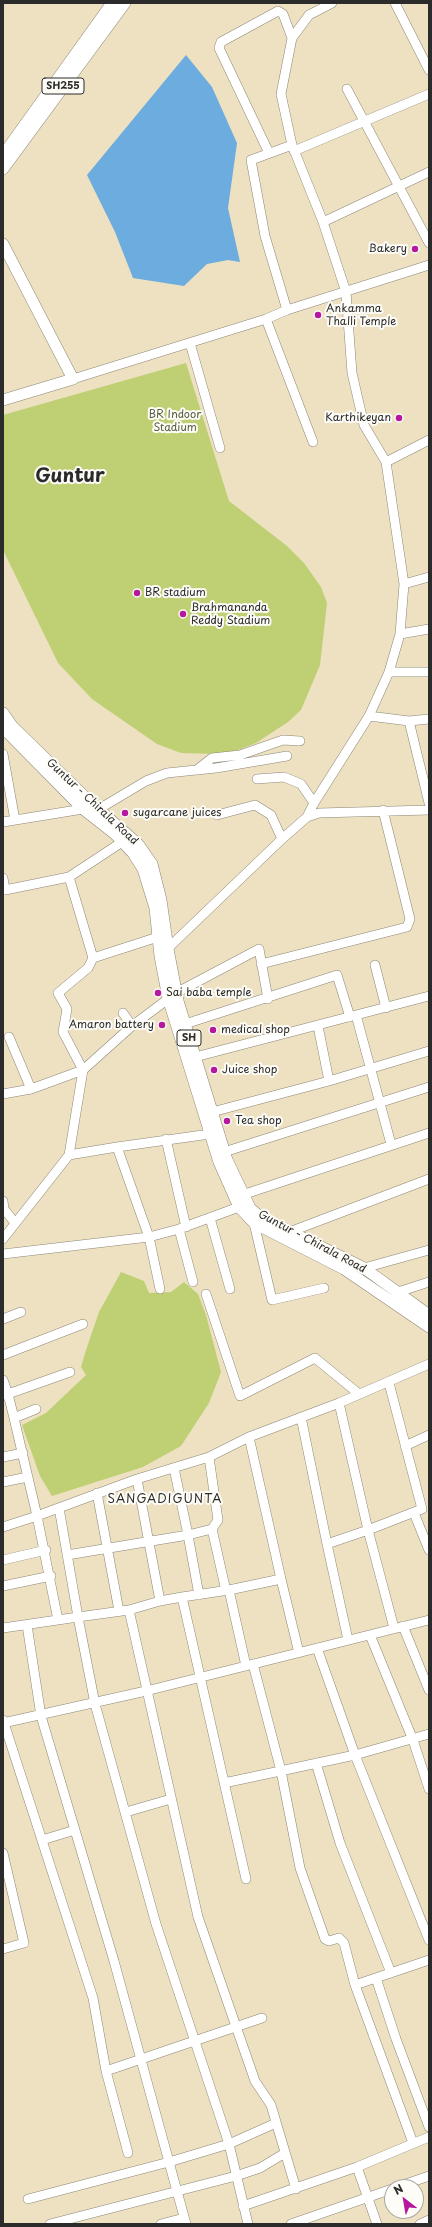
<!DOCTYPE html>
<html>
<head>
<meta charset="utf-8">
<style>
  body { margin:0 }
  #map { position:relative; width:432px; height:2227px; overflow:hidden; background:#ede1c1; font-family:"Playpen Sans",sans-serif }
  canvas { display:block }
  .frame { position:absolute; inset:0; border:4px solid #2b2b2b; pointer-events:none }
  .north { position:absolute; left:384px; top:2179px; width:40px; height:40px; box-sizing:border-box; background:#fdfcf7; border:1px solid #a9a8a5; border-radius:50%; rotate:329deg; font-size:11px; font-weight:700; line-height:16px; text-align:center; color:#2b2b2b }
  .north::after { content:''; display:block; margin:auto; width:14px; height:18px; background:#b5179e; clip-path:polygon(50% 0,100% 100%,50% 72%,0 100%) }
</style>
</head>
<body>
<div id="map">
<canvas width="432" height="2227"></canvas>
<div class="frame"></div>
<div class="north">N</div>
</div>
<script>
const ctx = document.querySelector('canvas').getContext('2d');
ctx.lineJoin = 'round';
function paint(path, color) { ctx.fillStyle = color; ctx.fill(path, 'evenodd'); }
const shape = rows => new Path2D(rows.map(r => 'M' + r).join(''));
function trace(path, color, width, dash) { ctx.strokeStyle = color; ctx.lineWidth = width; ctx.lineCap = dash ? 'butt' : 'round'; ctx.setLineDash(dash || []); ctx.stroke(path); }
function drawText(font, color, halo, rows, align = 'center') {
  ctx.font = font + ' "Playpen Sans",sans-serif'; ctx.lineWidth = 4; ctx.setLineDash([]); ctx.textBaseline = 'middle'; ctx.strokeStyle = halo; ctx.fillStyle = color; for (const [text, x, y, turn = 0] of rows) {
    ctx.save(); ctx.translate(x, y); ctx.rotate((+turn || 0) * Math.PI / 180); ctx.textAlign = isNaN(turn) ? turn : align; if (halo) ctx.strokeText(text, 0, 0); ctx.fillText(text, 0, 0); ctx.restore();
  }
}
paint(shape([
  [186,363,229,501,287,546,304,563,321,587,327,603,320,665,301,710,288,722,256,743,238,750,217,754,181,753,157,744,92,699,58,663,3,550,3,415],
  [121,1272,144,1281,149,1293,171,1292,184,1282,198,1294,206,1315,221,1372,209,1403,181,1446,143,1467,52,1496,40,1476,22,1425,46,1413,86,1375,81,1367,86,1350,99,1312]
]), '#bed073');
paint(shape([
  [186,55,212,87,237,143,228,208,240,262,228,260,207,264,184,286,133,278,115,232,87,175]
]), '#6cacdf');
const minor = shape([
  [395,3,429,70],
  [347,89,429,243],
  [294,151,429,94],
  [269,153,219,48,221,42,278,11,283,14,292,38],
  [323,222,429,172],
  [287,310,265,236,251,160,292,145],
  [266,319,313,442],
  [190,343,220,448],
  [73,379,266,319,287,310,429,265],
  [386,462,429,440],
  [404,584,429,577],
  [400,634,429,629],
  [389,672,429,672],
  [369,716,409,721,429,719],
  [409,721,429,803],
  [3,754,15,820],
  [198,769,212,758,240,755,283,740,300,741],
  [257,779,284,777,301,784,314,803],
  [99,809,146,781,167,773,216,768,287,756],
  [217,815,255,805,271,815,282,839],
  [307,817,314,803,369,716,389,672,400,634,404,584,386,462,364,425,352,373,346,292,323,222,292,145,281,94,292,38,309,15,332,3],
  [3,822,83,809],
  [3,878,5,890,69,877,122,842],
  [164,952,282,839,307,817,319,813,429,810],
  [93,958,158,937],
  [261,964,407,927,410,919,383,810],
  [375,965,386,1008],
  [123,1013,132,1026],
  [356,1015,391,1144],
  [185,1024,337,975,350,1017],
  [318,1026,329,1081],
  [9,1037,31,1089],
  [195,1057,429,996],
  [3,1094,31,1089,83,1070,63,1032,67,1009,58,993,88,968,93,958,69,877],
  [212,1112,329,1081,429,1051],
  [166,1139,186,1227],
  [117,1147,210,1134],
  [224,1152,429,1087],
  [69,1155,117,1147,149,1237,160,1289],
  [239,1196,429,1133],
  [3,1201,4,1209,15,1223],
  [210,1218,230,1289],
  [254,1223,272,1300,324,1288],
  [179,1229,193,1282],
  [292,1231,429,1179],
  [3,1239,69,1155,83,1070,132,1026,176,993,259,949,268,999],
  [3,1254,149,1237,179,1229,239,1207],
  [364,1268,429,1250],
  [398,1292,429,1282],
  [206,1294,240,1396,315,1358,359,1394],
  [3,1319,21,1312],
  [3,1355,83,1324],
  [3,1380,8,1394,70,1372],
  [389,1383,422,1509,368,1530,394,1628],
  [3,1395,8,1394,14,1418,36,1409],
  [301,1417,327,1544,368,1530,339,1403],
  [14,1418,37,1516,137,1479,209,1457,249,1437,339,1403,429,1364],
  [249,1437,281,1579],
  [405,1446,429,1435],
  [3,1457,23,1453],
  [3,1482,28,1477],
  [97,1493,119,1611],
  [414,1513,429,1550],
  [3,1527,37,1516,58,1620],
  [212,1529,226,1591],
  [327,1544,348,1640],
  [67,1555,188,1535,174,1468],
  [3,1560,46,1550],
  [3,1586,51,1576],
  [229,1590,281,1579,299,1653],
  [199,1595,188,1535,212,1529,218,1520,209,1457],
  [182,1597,229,1590,246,1666],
  [160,1601,182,1597,246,1879],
  [129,1610,160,1601,137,1479],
  [27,1625,41,1716,114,1961,169,2162,229,2144,276,2123],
  [403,1626,429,1690],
  [3,1628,78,1617,59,1508],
  [370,1635,413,1740,429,1789],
  [253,1664,281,1771,300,1868,325,1939,329,1941,339,1938,344,1943,355,1985,413,2143],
  [3,1720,93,1998,106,2071,128,2153],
  [3,1723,146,1691,429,1620],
  [429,1734,355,1755,429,1940],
  [316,1763,340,1843,391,1973],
  [224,1783,355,1755,317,1648],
  [126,1812,171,1799],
  [42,1840,75,1830],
  [3,1853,24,1943,3,1949],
  [376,1978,396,2039,429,2127],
  [355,1985,429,1960],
  [106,2071,262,2018],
  [357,2167,377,2224],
  [397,2187,429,2176],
  [28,2199,169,2162,186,2224],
  [243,2206,357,2167,429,2137],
  [50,2224,236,2176,260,2168,285,2153],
  [161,2224,184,2218],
  [248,2224,229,2144,156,1924,95,1704,78,1617,129,1610,198,1917,255,2081,271,2105,296,2189],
  [291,2224,392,2189],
  [420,2224,429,2220]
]);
const major = shape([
  [3,155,112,3],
  [3,169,125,3],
  [3,244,73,379,3,400],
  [3,713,12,726,87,799,138,844,152,864,161,900,168,949,178,1001,227,1160,250,1208,260,1217,364,1268,429,1315],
  [3,728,83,809,115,834,133,853,143,869,155,908,160,956,168,998,219,1162,239,1207,254,1223,344,1269,429,1327]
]);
trace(minor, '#8c8676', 10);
trace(major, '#8c8676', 12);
trace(minor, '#fff', 9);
trace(major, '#fff', 11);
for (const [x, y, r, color] of [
  [415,249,4,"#b5179e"],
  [318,315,4,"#b5179e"],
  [399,418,4,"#b5179e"],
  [137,593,4,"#b5179e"],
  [183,614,4,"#b5179e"],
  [125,813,4,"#b5179e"],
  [158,993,4,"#b5179e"],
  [162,1025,4,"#b5179e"],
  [213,1030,4,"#b5179e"],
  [214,1070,4,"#b5179e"],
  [227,1121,4,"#b5179e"]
]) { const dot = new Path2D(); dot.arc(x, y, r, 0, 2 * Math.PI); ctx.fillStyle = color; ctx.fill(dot); trace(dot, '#fdfcf7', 1.5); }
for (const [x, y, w] of [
  [63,86,42],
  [189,1038,24]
]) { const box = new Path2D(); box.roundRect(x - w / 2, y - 8, w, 16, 3); ctx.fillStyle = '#fdfcf7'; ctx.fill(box); trace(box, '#2b2b2b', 1); }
drawText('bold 10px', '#2b2b2b', null, [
  ["SH255",63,86],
  ["SH",189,1038]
]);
drawText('11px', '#2b2b2b', '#fdfcf7', [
  ["Bakery",407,249,"right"],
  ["Ankamma",326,309],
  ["Thalli Temple",326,322],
  ["Karthikeyan",391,418,"right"],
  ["BR stadium",145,593],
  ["Brahmananda",191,608],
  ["Reddy Stadium",191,621],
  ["sugarcane juices",133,813],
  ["Sai baba temple",166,993],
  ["Amaron battery",154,1025,"right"],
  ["medical shop",221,1030],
  ["Juice shop",222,1070],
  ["Tea shop",235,1121]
], 'left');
drawText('11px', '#575d41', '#fdfcf7', [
  ["BR Indoor",175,415],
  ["Stadium",175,428]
]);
drawText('11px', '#2b2b2b', '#fdfcf7', [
  ["Guntur - Chirala Road",92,802,43],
  ["Guntur - Chirala Road",312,1242,28]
]);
ctx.letterSpacing = '1px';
drawText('12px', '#2b2b2b', '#fdfcf7', [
  ["SANGADIGUNTA",165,1500]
]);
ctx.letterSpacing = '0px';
drawText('bold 19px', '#2b2b2b', '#fdfcf7', [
  ["Guntur",70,477]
]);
</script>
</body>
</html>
